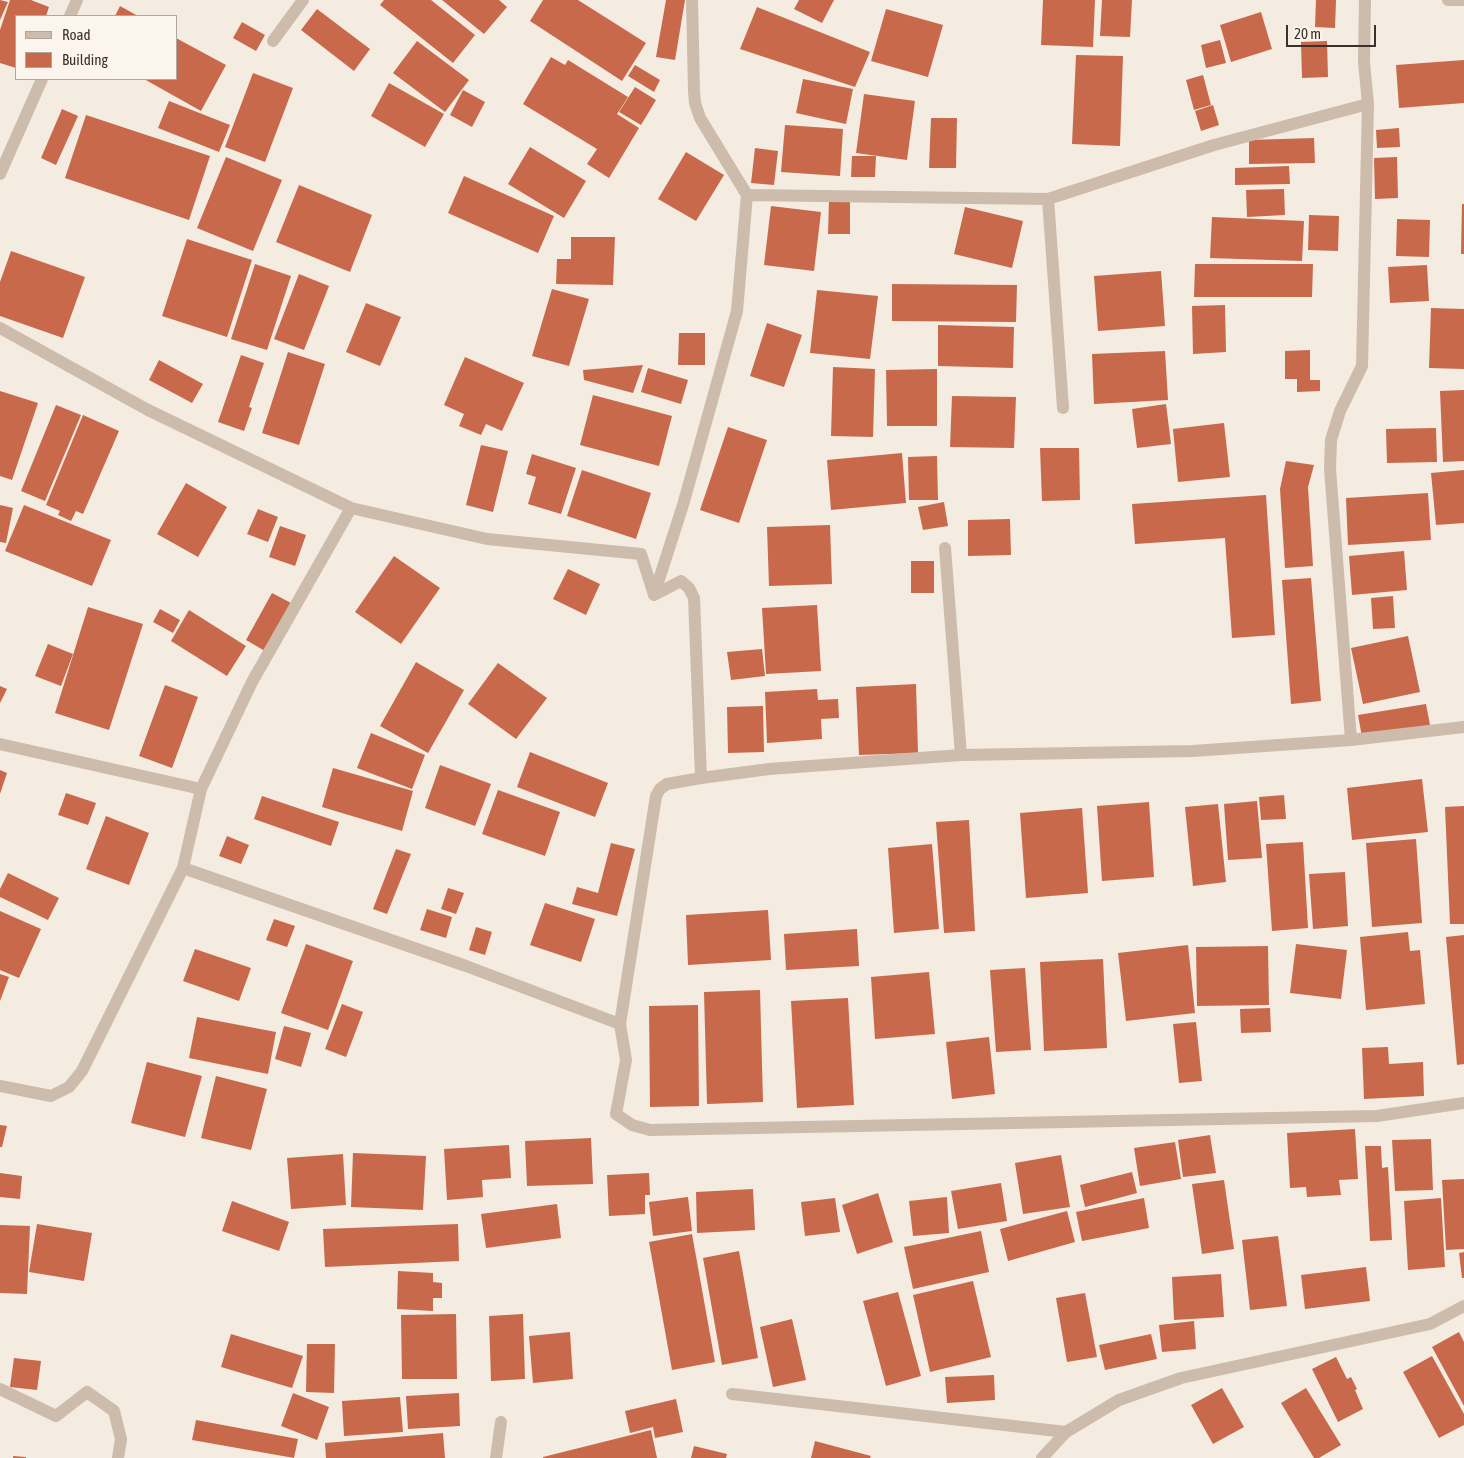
<!DOCTYPE html>
<html>
<head>
<meta charset="utf-8">
<style>
  body { margin:0 }
  #map { position:relative; width:1464px; height:1458px; overflow:hidden; background:#f4ebe1; font-family:"Asap Condensed",sans-serif }
  canvas { display:block }
  .legend { position:absolute; left:15px; top:15px; width:162px; height:65px; box-sizing:border-box; background:#fbf5ee; border:1px solid #aea6a0; margin:0; padding:6px 9px; list-style:none; font-size:15px; color:#3b302b }
  .legend li { display:flex; align-items:center; gap:10px; height:25px }
  .legend b { width:25px; border:1px solid #aea6a0 }
  .scale { position:absolute; left:1286px; top:25px; width:90px; height:22px; box-sizing:border-box; border:2px solid #3b302b; border-top:0; padding-left:6px; font-size:15px; line-height:18px; white-space:nowrap; color:#3b302b; -webkit-text-stroke:4px #fbf5ee; paint-order:stroke }
</style>
</head>
<body>
<div id="map">
<canvas width="1464" height="1458"></canvas>
<ul class="legend">
<li><b style="height:6px;background:#cdbbac"></b>Road</li>
<li><b style="height:14px;background:#c8694b"></b>Building</li>
</ul>
<div class="scale">20 m</div>
</div>
<script>
const ctx = document.querySelector('canvas').getContext('2d');
ctx.lineJoin = 'round';
function paint(path, color) { ctx.fillStyle = color; ctx.fill(path, 'evenodd'); }
const shape = rows => new Path2D(rows.map(r => 'M' + r).join(''));
function trace(path, color, width, dash) { ctx.strokeStyle = color; ctx.lineWidth = width; ctx.lineCap = dash ? 'butt' : 'round'; ctx.setLineDash(dash || []); ctx.stroke(path); }
paint(shape([
  [0,0,8,2,0,20],
  [10,0,31,0,49,7,46,16,16,16,16,68,0,63,0,30],
  [384,0,431,0,475,35,453,63,380,5],
  [442,0,499,0,507,7,484,34],
  [543,0,578,0,646,43,622,81,530,21],
  [666,0,685,0,675,60,656,57],
  [799,0,834,0,822,23,794,9],
  [1043,0,1095,0,1093,47,1041,45],
  [1102,0,1132,0,1130,37,1100,36],
  [1316,0,1336,0,1335,28,1315,27],
  [120,6,138,16,115,16],
  [757,7,870,52,855,87,740,49],
  [317,9,370,49,354,71,301,30],
  [886,9,943,25,928,77,871,61],
  [1261,12,1272,49,1231,62,1220,25],
  [242,22,265,35,256,51,233,38],
  [176,38,226,65,201,111,144,79,176,79],
  [1220,40,1226,63,1206,68,1201,45],
  [417,41,469,80,445,112,393,73],
  [1327,41,1328,77,1302,78,1301,42],
  [1076,55,1123,56,1120,146,1072,144],
  [551,57,565,65,568,60,628,97,617,114,639,128,609,178,587,164,597,149,523,104],
  [1464,60,1464,103,1399,108,1396,65],
  [635,65,660,80,654,92,628,76],
  [253,73,293,88,265,162,225,147],
  [1203,75,1211,105,1194,110,1186,80],
  [803,79,853,89,846,124,796,113],
  [389,83,444,114,425,147,371,116],
  [635,87,656,100,641,125,619,112],
  [463,90,485,102,472,127,450,115],
  [864,94,915,101,907,160,856,153],
  [169,101,230,125,219,152,158,128],
  [1213,105,1219,125,1201,131,1195,111],
  [62,109,78,116,56,165,41,158],
  [86,115,210,156,189,220,65,178],
  [931,118,957,118,956,168,929,168],
  [785,125,843,129,840,176,781,172],
  [1399,128,1400,147,1377,148,1376,130],
  [1314,138,1315,163,1249,164,1249,140],
  [530,147,586,181,564,218,508,184],
  [755,148,778,151,774,185,751,183],
  [686,152,724,175,696,221,658,199],
  [852,156,876,156,875,177,851,177],
  [226,157,282,180,253,251,197,228],
  [1397,157,1398,198,1375,199,1374,158],
  [1289,166,1290,184,1235,185,1235,168],
  [464,176,554,216,538,253,448,213],
  [299,185,372,215,350,272,276,242],
  [1284,189,1285,215,1247,217,1246,190],
  [829,200,850,201,850,234,828,234],
  [1462,204,1464,204,1464,254,1461,254],
  [771,206,821,212,814,271,764,265],
  [965,207,1023,221,1012,268,954,254],
  [1309,215,1339,216,1338,251,1308,250],
  [1212,217,1304,221,1302,261,1210,258],
  [1397,219,1430,220,1429,257,1396,256],
  [571,237,615,237,613,285,556,284,557,259,571,259],
  [187,239,252,260,227,337,162,316],
  [11,251,85,277,63,338,0,316,0,282],
  [255,264,291,276,267,350,231,339],
  [1195,264,1313,264,1312,297,1194,297],
  [1427,265,1429,301,1390,303,1388,267],
  [1161,271,1165,326,1098,331,1094,276],
  [299,274,329,286,304,350,274,339],
  [892,284,1017,285,1016,322,892,321],
  [552,289,589,299,569,366,532,356],
  [817,290,878,296,870,359,810,353],
  [366,303,401,317,380,366,346,352],
  [1225,305,1226,352,1193,354,1192,306],
  [1431,308,1464,309,1464,369,1429,368],
  [767,323,802,335,784,387,750,376],
  [938,325,1014,327,1013,368,938,366],
  [679,333,705,333,705,365,678,365],
  [1310,350,1310,380,1320,380,1320,391,1297,392,1297,379,1285,379,1285,351],
  [1165,351,1168,400,1094,404,1092,354],
  [288,352,325,364,299,445,262,433],
  [241,355,264,363,249,407,252,408,244,431,218,422],
  [465,357,524,383,502,431,486,424,481,435,459,426,464,414,444,405],
  [159,360,203,384,192,403,149,380],
  [643,365,633,393,584,380,583,370],
  [833,367,875,369,873,437,831,436],
  [648,368,688,380,681,404,641,392],
  [937,369,937,426,887,426,886,370],
  [1464,390,1464,461,1443,462,1440,391],
  [0,391,38,403,12,480,0,476],
  [593,395,672,416,659,466,580,445],
  [952,396,1016,397,1014,448,950,447],
  [1166,404,1171,444,1137,448,1132,409],
  [56,405,81,415,45,501,21,491],
  [83,415,119,431,83,514,76,511,71,521,58,515,60,511,46,505],
  [1224,423,1230,477,1178,482,1173,429],
  [728,427,767,440,739,523,700,510],
  [1436,428,1437,462,1387,463,1386,429],
  [481,445,508,451,493,512,466,505],
  [1040,448,1079,448,1080,500,1042,501],
  [902,453,906,503,831,510,827,460],
  [532,454,576,468,561,514,528,504,536,477,526,474],
  [937,456,938,500,909,500,908,457],
  [1286,461,1314,465,1308,487,1313,566,1285,568,1280,489],
  [582,470,651,493,636,539,567,516],
  [1464,470,1464,523,1436,525,1431,473],
  [186,483,227,507,198,557,157,534],
  [1428,493,1431,540,1348,545,1346,498],
  [1266,495,1275,635,1232,638,1225,538,1135,544,1132,504],
  [944,502,948,526,923,530,918,507],
  [0,505,13,508,6,543,0,542],
  [24,505,111,540,92,586,5,551],
  [258,509,278,517,268,542,247,534],
  [1010,519,1011,555,968,556,968,520],
  [830,525,832,584,769,586,767,527],
  [280,526,306,535,295,566,269,557],
  [1404,551,1407,590,1352,595,1349,556],
  [394,556,440,588,401,644,355,612],
  [911,561,934,561,934,593,911,593],
  [568,569,600,584,586,615,553,599],
  [1311,578,1321,701,1291,704,1282,580],
  [272,593,291,603,265,651,246,640],
  [1393,596,1395,628,1373,629,1371,598],
  [817,605,821,671,766,674,762,608],
  [88,607,143,624,109,730,55,713],
  [160,609,180,620,173,633,153,622],
  [189,610,246,646,227,676,171,641],
  [1408,636,1420,692,1363,704,1351,648],
  [48,644,73,654,61,686,35,676],
  [762,649,765,676,731,680,727,652],
  [416,662,464,690,428,753,380,726],
  [498,663,547,698,516,739,468,704],
  [916,684,918,753,859,755,856,687],
  [165,685,198,697,172,768,139,756],
  [0,686,7,689,0,703],
  [817,689,818,700,838,699,839,718,821,719,822,739,767,743,765,692],
  [1426,704,1430,725,1362,737,1358,715],
  [763,706,764,752,728,753,727,707],
  [371,733,425,755,412,789,357,768],
  [530,752,608,783,595,817,517,787],
  [440,765,491,784,475,826,425,808],
  [333,768,413,791,402,831,322,807],
  [0,770,7,773,0,794],
  [1422,779,1428,832,1352,840,1347,788],
  [498,790,560,812,545,856,482,834],
  [66,793,96,803,88,825,58,815],
  [1284,795,1286,819,1261,820,1259,797],
  [262,796,339,822,331,846,254,819],
  [1257,801,1262,858,1228,860,1224,804],
  [1149,802,1154,877,1102,881,1097,806],
  [1218,804,1226,882,1193,886,1185,807],
  [1464,806,1464,924,1450,924,1445,807],
  [1082,808,1088,893,1026,898,1020,813],
  [106,816,149,833,129,885,86,869],
  [969,820,975,931,944,933,936,822],
  [227,836,249,845,241,864,219,856],
  [1416,839,1422,923,1372,927,1366,843],
  [1303,842,1308,928,1272,931,1266,844],
  [611,843,635,849,617,916,572,904,577,887,598,893],
  [932,844,939,929,894,933,888,848],
  [396,849,411,854,387,914,373,909],
  [1345,872,1348,926,1313,929,1309,874],
  [8,873,59,898,48,920,0,897,0,889],
  [448,888,464,893,456,914,441,909],
  [545,903,595,919,581,962,530,945],
  [427,909,452,917,446,938,420,930],
  [768,910,771,960,688,965,686,915],
  [0,911,41,929,19,978,0,970],
  [274,919,295,926,287,947,266,940],
  [476,927,492,932,485,955,469,950],
  [857,929,859,966,786,970,784,934],
  [1408,932,1410,951,1420,950,1425,1004,1366,1010,1360,937],
  [1464,935,1464,1064,1457,1065,1446,937],
  [306,944,353,961,328,1030,281,1013],
  [1296,944,1347,950,1341,999,1290,993],
  [1188,945,1195,1013,1126,1021,1118,953],
  [1268,946,1269,1005,1197,1006,1196,947],
  [195,949,251,968,239,1001,183,981],
  [1103,959,1107,1048,1044,1051,1040,962],
  [1025,968,1031,1050,996,1052,990,970],
  [929,972,935,1034,875,1039,871,977],
  [0,974,9,977,0,1001],
  [760,990,763,1102,707,1104,704,992],
  [848,998,854,1105,797,1108,791,1001],
  [342,1004,363,1012,346,1057,325,1049],
  [698,1005,699,1106,650,1107,649,1006],
  [1270,1008,1271,1032,1241,1033,1240,1009],
  [197,1017,276,1032,268,1074,189,1058],
  [1196,1022,1202,1081,1179,1083,1173,1024],
  [284,1026,311,1033,301,1067,275,1059],
  [989,1037,995,1094,952,1099,946,1042],
  [1388,1047,1389,1064,1423,1062,1424,1096,1364,1099,1362,1048],
  [147,1062,202,1076,185,1137,131,1123],
  [216,1076,267,1089,251,1150,201,1138],
  [0,1125,7,1126,2,1147,0,1147],
  [1355,1129,1358,1179,1339,1180,1341,1195,1307,1197,1306,1187,1290,1188,1287,1133],
  [1210,1135,1216,1173,1183,1177,1178,1140],
  [591,1138,593,1184,527,1186,525,1141],
  [1431,1139,1433,1190,1395,1191,1392,1140],
  [1175,1142,1181,1179,1140,1186,1134,1148],
  [509,1145,511,1178,482,1180,483,1197,447,1200,444,1149],
  [1365,1146,1381,1146,1382,1168,1388,1167,1392,1240,1370,1241],
  [353,1153,426,1156,423,1210,351,1207],
  [343,1154,346,1205,291,1209,287,1158],
  [1061,1155,1070,1207,1023,1214,1015,1163],
  [1132,1172,1137,1193,1085,1207,1080,1185],
  [0,1173,22,1176,20,1199,0,1197],
  [649,1173,650,1195,645,1195,645,1214,609,1216,607,1175],
  [1464,1179,1464,1249,1446,1250,1442,1180],
  [1224,1180,1234,1249,1202,1254,1192,1184],
  [1001,1183,1007,1221,958,1229,951,1191],
  [753,1189,755,1230,697,1233,696,1192],
  [878,1193,893,1242,857,1254,842,1205],
  [688,1197,692,1231,653,1236,649,1202],
  [947,1197,949,1233,913,1236,909,1201],
  [835,1198,840,1232,805,1236,801,1202],
  [1144,1198,1149,1228,1082,1241,1076,1212],
  [1441,1198,1445,1267,1408,1270,1404,1201],
  [232,1201,289,1222,279,1251,222,1231],
  [557,1204,561,1238,486,1248,481,1214],
  [1067,1211,1075,1242,1008,1261,1000,1229],
  [37,1224,92,1233,84,1281,29,1272],
  [458,1224,459,1261,325,1267,323,1229],
  [0,1225,30,1226,27,1294,0,1293],
  [981,1231,989,1272,913,1289,904,1247],
  [692,1234,715,1362,672,1370,649,1242],
  [1278,1236,1287,1306,1250,1310,1242,1240],
  [739,1251,758,1358,722,1365,703,1258],
  [1464,1252,1464,1278,1462,1278,1459,1253],
  [1366,1267,1370,1301,1305,1309,1301,1275],
  [398,1271,433,1273,433,1282,442,1283,442,1298,433,1298,433,1311,397,1309],
  [1221,1274,1224,1317,1174,1320,1172,1277],
  [973,1281,991,1357,930,1372,913,1295],
  [898,1292,921,1376,886,1386,863,1301],
  [1085,1293,1097,1357,1067,1362,1056,1298],
  [456,1314,457,1379,402,1379,401,1315],
  [523,1314,525,1379,491,1381,489,1316],
  [792,1319,806,1380,773,1387,760,1327],
  [1194,1321,1196,1349,1162,1352,1159,1325],
  [570,1332,573,1379,533,1383,529,1336],
  [1459,1332,1464,1342,1464,1406,1432,1347],
  [231,1334,303,1356,292,1388,221,1367],
  [1151,1334,1157,1359,1105,1370,1099,1345],
  [307,1344,335,1344,334,1393,306,1392],
  [1432,1356,1464,1414,1464,1425,1439,1438,1403,1372],
  [1336,1357,1347,1379,1351,1377,1357,1389,1355,1390,1363,1409,1338,1422,1312,1369],
  [14,1358,41,1361,37,1390,10,1387],
  [994,1375,995,1400,947,1403,945,1377],
  [1222,1388,1244,1427,1213,1444,1191,1405],
  [1306,1388,1341,1445,1319,1458,1314,1458,1281,1403],
  [293,1393,329,1407,317,1440,281,1426],
  [459,1393,460,1426,408,1429,406,1396],
  [400,1397,403,1432,344,1436,342,1401],
  [676,1399,683,1432,655,1438,653,1427,630,1433,625,1411],
  [196,1420,298,1439,294,1458,192,1440],
  [651,1430,657,1458,543,1458,543,1457],
  [443,1433,445,1458,326,1458,325,1443],
  [815,1441,871,1456,870,1458,811,1458],
  [694,1446,727,1454,726,1458,691,1458],
  [13,1456,26,1457,26,1458,13,1458]
]), '#c8694b');
trace(shape([
  [1448,0,1464,0],
  [70,16,77,0],
  [273,41,303,0],
  [0,174,42,79],
  [747,195,1048,199,1214,145,1368,104],
  [1048,199,1063,408],
  [0,328,148,410,351,508,487,539,641,554,654,595,681,581,689,588,694,598,701,778],
  [945,548,961,755],
  [654,595,683,505,737,311,747,195,700,118,695,103,694,91,692,0],
  [1464,727,1351,740,1193,751,961,755,769,769,701,778,667,784,660,789,656,796,620,1024,626,1060,616,1114,632,1125,650,1130,1377,1116,1464,1103],
  [1351,740,1330,469,1331,440,1340,411,1362,366,1368,104,1364,62,1365,0],
  [0,744,201,789],
  [183,868,466,966,620,1024],
  [0,1086,51,1096,69,1087,82,1071,183,868,201,789,252,682,351,508],
  [0,1389,56,1416,87,1392,114,1411,121,1439,118,1458],
  [732,1394,1066,1432],
  [496,1458,501,1422],
  [1042,1458,1066,1432,1119,1400,1181,1378,1430,1324,1464,1306]
]), '#cdbbac', 12);
</script>
</body>
</html>
